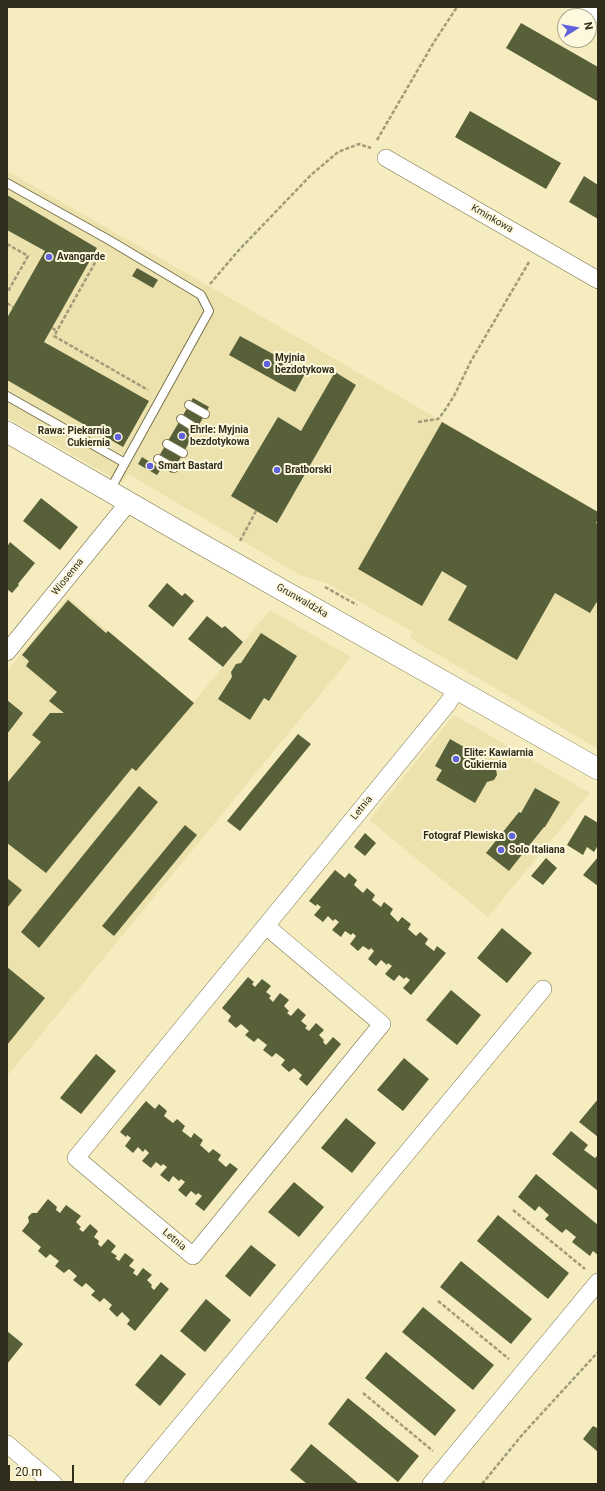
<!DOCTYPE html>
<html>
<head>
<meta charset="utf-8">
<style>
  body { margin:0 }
  #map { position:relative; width:605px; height:1491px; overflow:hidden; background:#f5ecbf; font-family:Roboto,sans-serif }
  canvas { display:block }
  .frame { position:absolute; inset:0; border:8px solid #302d1c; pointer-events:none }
  .north { position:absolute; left:557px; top:8px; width:40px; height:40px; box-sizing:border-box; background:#fef9de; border:1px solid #aca790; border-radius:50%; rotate:79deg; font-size:11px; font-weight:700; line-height:16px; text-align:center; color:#302d1c }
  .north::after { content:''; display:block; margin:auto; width:14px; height:18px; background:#6062db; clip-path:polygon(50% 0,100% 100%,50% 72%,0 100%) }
  .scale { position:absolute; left:8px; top:1465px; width:66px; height:18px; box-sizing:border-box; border:2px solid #302d1c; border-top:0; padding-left:5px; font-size:12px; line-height:14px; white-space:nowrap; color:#302d1c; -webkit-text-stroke:3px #fef9de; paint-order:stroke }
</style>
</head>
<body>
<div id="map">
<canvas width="605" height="1491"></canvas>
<div class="frame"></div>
<div class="north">N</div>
<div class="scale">20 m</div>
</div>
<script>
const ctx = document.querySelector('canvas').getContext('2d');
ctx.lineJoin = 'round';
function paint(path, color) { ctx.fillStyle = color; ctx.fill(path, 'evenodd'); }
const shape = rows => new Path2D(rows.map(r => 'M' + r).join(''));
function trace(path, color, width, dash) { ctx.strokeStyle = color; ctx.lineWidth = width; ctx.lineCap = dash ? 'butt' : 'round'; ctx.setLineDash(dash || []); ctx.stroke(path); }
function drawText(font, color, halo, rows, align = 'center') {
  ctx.font = font + ' Roboto,sans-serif'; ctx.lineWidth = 4; ctx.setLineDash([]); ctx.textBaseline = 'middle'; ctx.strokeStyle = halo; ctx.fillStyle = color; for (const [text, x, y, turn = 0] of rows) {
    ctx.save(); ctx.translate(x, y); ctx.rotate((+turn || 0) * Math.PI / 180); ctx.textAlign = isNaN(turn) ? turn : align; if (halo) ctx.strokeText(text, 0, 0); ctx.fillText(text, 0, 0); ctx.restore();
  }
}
paint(shape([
  [7,171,230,298,598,512,598,749,410,638,413,632,326,583,302,576,128,474,122,483,7,417],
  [68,597,193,703,270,610,351,657,7,1076,7,671],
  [454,715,590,793,488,917,369,820]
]), '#ece2ae');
paint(shape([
  [521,23,598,67,597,101,506,48],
  [470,111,561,163,546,189,455,137],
  [584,176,598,185,598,219,569,202],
  [7,195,97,248,44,342,149,401,123,447,7,380,7,318,45,251,7,230],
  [137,268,158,280,153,288,132,276],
  [240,336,306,372,295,392,229,355],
  [335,372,356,385,277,523,231,496,278,417,301,431],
  [193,398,209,407,172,473,155,463],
  [442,422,598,512,598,519,596,523,598,524,598,600,590,613,555,593,517,660,448,620,467,586,442,571,422,606,358,569],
  [142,457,161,469,157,475,138,464],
  [41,498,78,527,60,550,23,521],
  [10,542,35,563,18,584,19,585,12,593,7,589,7,547],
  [167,583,182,596,185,593,194,601,173,627,148,606],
  [68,600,106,633,108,631,194,703,136,771,132,768,46,873,7,843,7,783,41,742,32,735,50,713,64,713,49,701,57,692,26,666,29,661,22,655],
  [207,616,222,628,225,626,243,642,223,667,188,639],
  [261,633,297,656,269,701,264,698,250,720,218,699,232,677,231,672,236,664,241,663],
  [7,700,23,713,7,734],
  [298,734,311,744,240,831,227,821],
  [450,739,478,755,474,762,484,767,491,765,496,769,497,775,494,780,487,782,475,803,436,780,442,770,435,766],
  [139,786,158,802,39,948,21,932],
  [535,788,560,802,545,827,544,827,509,871,486,853,519,812,521,813],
  [585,815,598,823,598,845,594,852,587,847,583,855,567,845],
  [185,825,197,835,114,936,102,926],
  [365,833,376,843,365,856,354,847],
  [598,857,598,886,583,875],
  [546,858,557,868,543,885,531,876],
  [335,870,345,878,349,873,357,880,354,885,363,893,367,888,375,895,372,900,381,907,384,902,393,909,390,914,398,922,402,917,411,924,408,929,416,936,420,932,428,939,425,944,434,951,437,946,446,953,411,995,403,988,410,980,406,977,404,979,399,975,394,981,385,974,392,966,388,963,387,965,381,960,376,966,368,959,374,951,371,948,369,950,363,946,358,951,350,944,356,936,353,933,351,935,345,931,341,937,332,930,339,922,335,919,333,921,328,916,323,922,314,915,321,907,317,904,316,906,309,901],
  [7,878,22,890,7,908],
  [502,928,532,953,507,983,477,958],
  [7,967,45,998,7,1045],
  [248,977,254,982,252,984,255,987,262,979,271,986,266,992,271,996,269,998,273,1002,280,993,289,1000,284,1006,289,1011,287,1013,291,1016,298,1008,306,1015,301,1021,307,1026,305,1028,309,1031,316,1023,324,1030,319,1035,324,1040,323,1042,326,1045,333,1037,341,1044,307,1086,299,1079,302,1075,294,1068,289,1072,281,1065,285,1060,276,1053,272,1057,263,1050,267,1045,258,1038,254,1042,245,1035,249,1031,241,1024,236,1028,228,1021,231,1016,222,1008],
  [451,990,481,1015,457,1045,426,1020],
  [96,1054,116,1071,81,1114,60,1098],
  [404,1058,429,1079,403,1111,377,1090],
  [598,1099,598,1137,579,1122],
  [146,1101,155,1109,159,1104,167,1111,164,1116,173,1123,177,1119,185,1126,182,1131,191,1138,194,1133,203,1140,200,1145,209,1153,213,1149,221,1155,218,1160,226,1167,230,1163,238,1169,204,1211,195,1204,202,1196,198,1193,196,1195,191,1191,186,1197,178,1190,185,1182,181,1179,179,1181,173,1176,169,1182,160,1175,167,1167,163,1164,161,1166,156,1162,151,1168,142,1161,149,1153,145,1149,143,1152,138,1147,133,1153,125,1146,131,1138,127,1135,126,1137,120,1132],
  [346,1118,376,1143,352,1173,321,1148],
  [571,1131,588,1145,584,1150,595,1158,598,1155,598,1191,552,1154],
  [536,1174,598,1225,598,1255,593,1251,590,1256,572,1242,576,1237,566,1229,562,1233,545,1219,549,1215,539,1206,535,1211,518,1197],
  [294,1182,324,1207,299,1237,268,1212],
  [48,1199,57,1207,56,1210,60,1213,66,1205,81,1216,76,1222,81,1227,79,1229,83,1232,90,1224,98,1231,94,1237,99,1241,98,1244,101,1247,108,1239,116,1246,111,1252,117,1256,115,1258,119,1261,125,1253,134,1260,129,1266,135,1270,133,1273,137,1276,143,1268,152,1275,147,1280,152,1285,151,1287,154,1290,161,1282,169,1289,135,1331,127,1324,130,1320,122,1312,117,1317,109,1309,112,1305,104,1298,100,1302,91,1295,95,1291,86,1283,82,1287,73,1280,77,1276,69,1269,64,1273,55,1266,59,1261,50,1254,46,1258,38,1251,41,1247,22,1231,29,1222,28,1217,32,1213,37,1213],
  [498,1215,569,1273,548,1299,477,1241],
  [251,1245,276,1265,250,1297,225,1276],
  [461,1261,532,1319,511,1344,440,1287],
  [206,1299,231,1320,205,1352,180,1331],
  [423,1307,494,1365,473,1390,402,1332],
  [7,1331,23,1344,7,1364],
  [386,1352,456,1410,435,1436,365,1378],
  [161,1354,186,1374,160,1406,135,1385],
  [348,1398,419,1456,398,1482,328,1424],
  [593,1426,597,1428,598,1427,598,1452,583,1439],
  [311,1444,346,1473,359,1484,307,1484,290,1470]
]), '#58603a');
const service = shape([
  [7,183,109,240,201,295,209,311,110,490],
  [7,396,125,463],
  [189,405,205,414],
  [181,419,197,429],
  [167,444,183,453],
  [158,459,174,468]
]);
const minor = shape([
  [585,7,598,14],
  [386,158,598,280],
  [7,652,129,502],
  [266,926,382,1024,193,1256,76,1158,448,703,457,689],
  [7,1444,54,1484],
  [132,1484,543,989],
  [431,1484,598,1282]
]);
const tertiary = shape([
  [7,432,187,536,598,769]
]);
trace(service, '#7a724a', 10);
trace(minor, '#7a724a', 18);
trace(tertiary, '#7a724a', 22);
trace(shape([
  [377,140,434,42,457,7],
  [7,244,28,256,7,293],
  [101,252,54,336,148,390],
  [210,284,238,251,311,175,338,152,359,144,371,148],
  [7,303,13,307],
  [52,328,57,331],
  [418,422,438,419,443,413,454,396,471,361,529,262],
  [240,541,256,511],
  [325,587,357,605],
  [513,1210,585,1269],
  [438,1301,509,1359],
  [363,1393,433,1451],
  [482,1484,522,1435,598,1352]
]), '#a19b79', 2.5, [4, 2]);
trace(service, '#fff', 8);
trace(minor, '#fff', 17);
trace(tertiary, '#fff', 21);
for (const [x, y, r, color] of [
  [49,257,4,"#6062db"],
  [267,364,4,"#6062db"],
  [182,436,4,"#6062db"],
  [118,437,4,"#6062db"],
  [150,466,4,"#6062db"],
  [277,470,4,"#6062db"],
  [456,759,4,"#6062db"],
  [512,836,4,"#6062db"],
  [501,850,4,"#6062db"]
]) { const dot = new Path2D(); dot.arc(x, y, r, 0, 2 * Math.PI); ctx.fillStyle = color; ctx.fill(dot); trace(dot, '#fef9de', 1.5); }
drawText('10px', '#302d1c', '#fef9de', [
  ["Kminkowa",492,219,30],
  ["Wiosenna",68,577,-51],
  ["Grunwaldzka",302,601,30],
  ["Letnia",362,808,-51],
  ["Letnia",174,1240,40]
]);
drawText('bold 10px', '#302d1c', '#fef9de', [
  ["Avangarde",57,257],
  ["Myjnia",275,358],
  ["bezdotykowa",275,370],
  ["Ehrle: Myjnia",190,430],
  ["bezdotykowa",190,442],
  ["Rawa: Piekarnia",110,431,"right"],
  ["Cukiernia",110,443,"right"],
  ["Smart Bastard",158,466],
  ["Bratborski",285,470],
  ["Elite: Kawiarnia",464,753],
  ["Cukiernia",464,765],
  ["Fotograf Plewiska",504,836,"right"],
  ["Solo Italiana",509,850]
], 'left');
</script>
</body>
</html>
